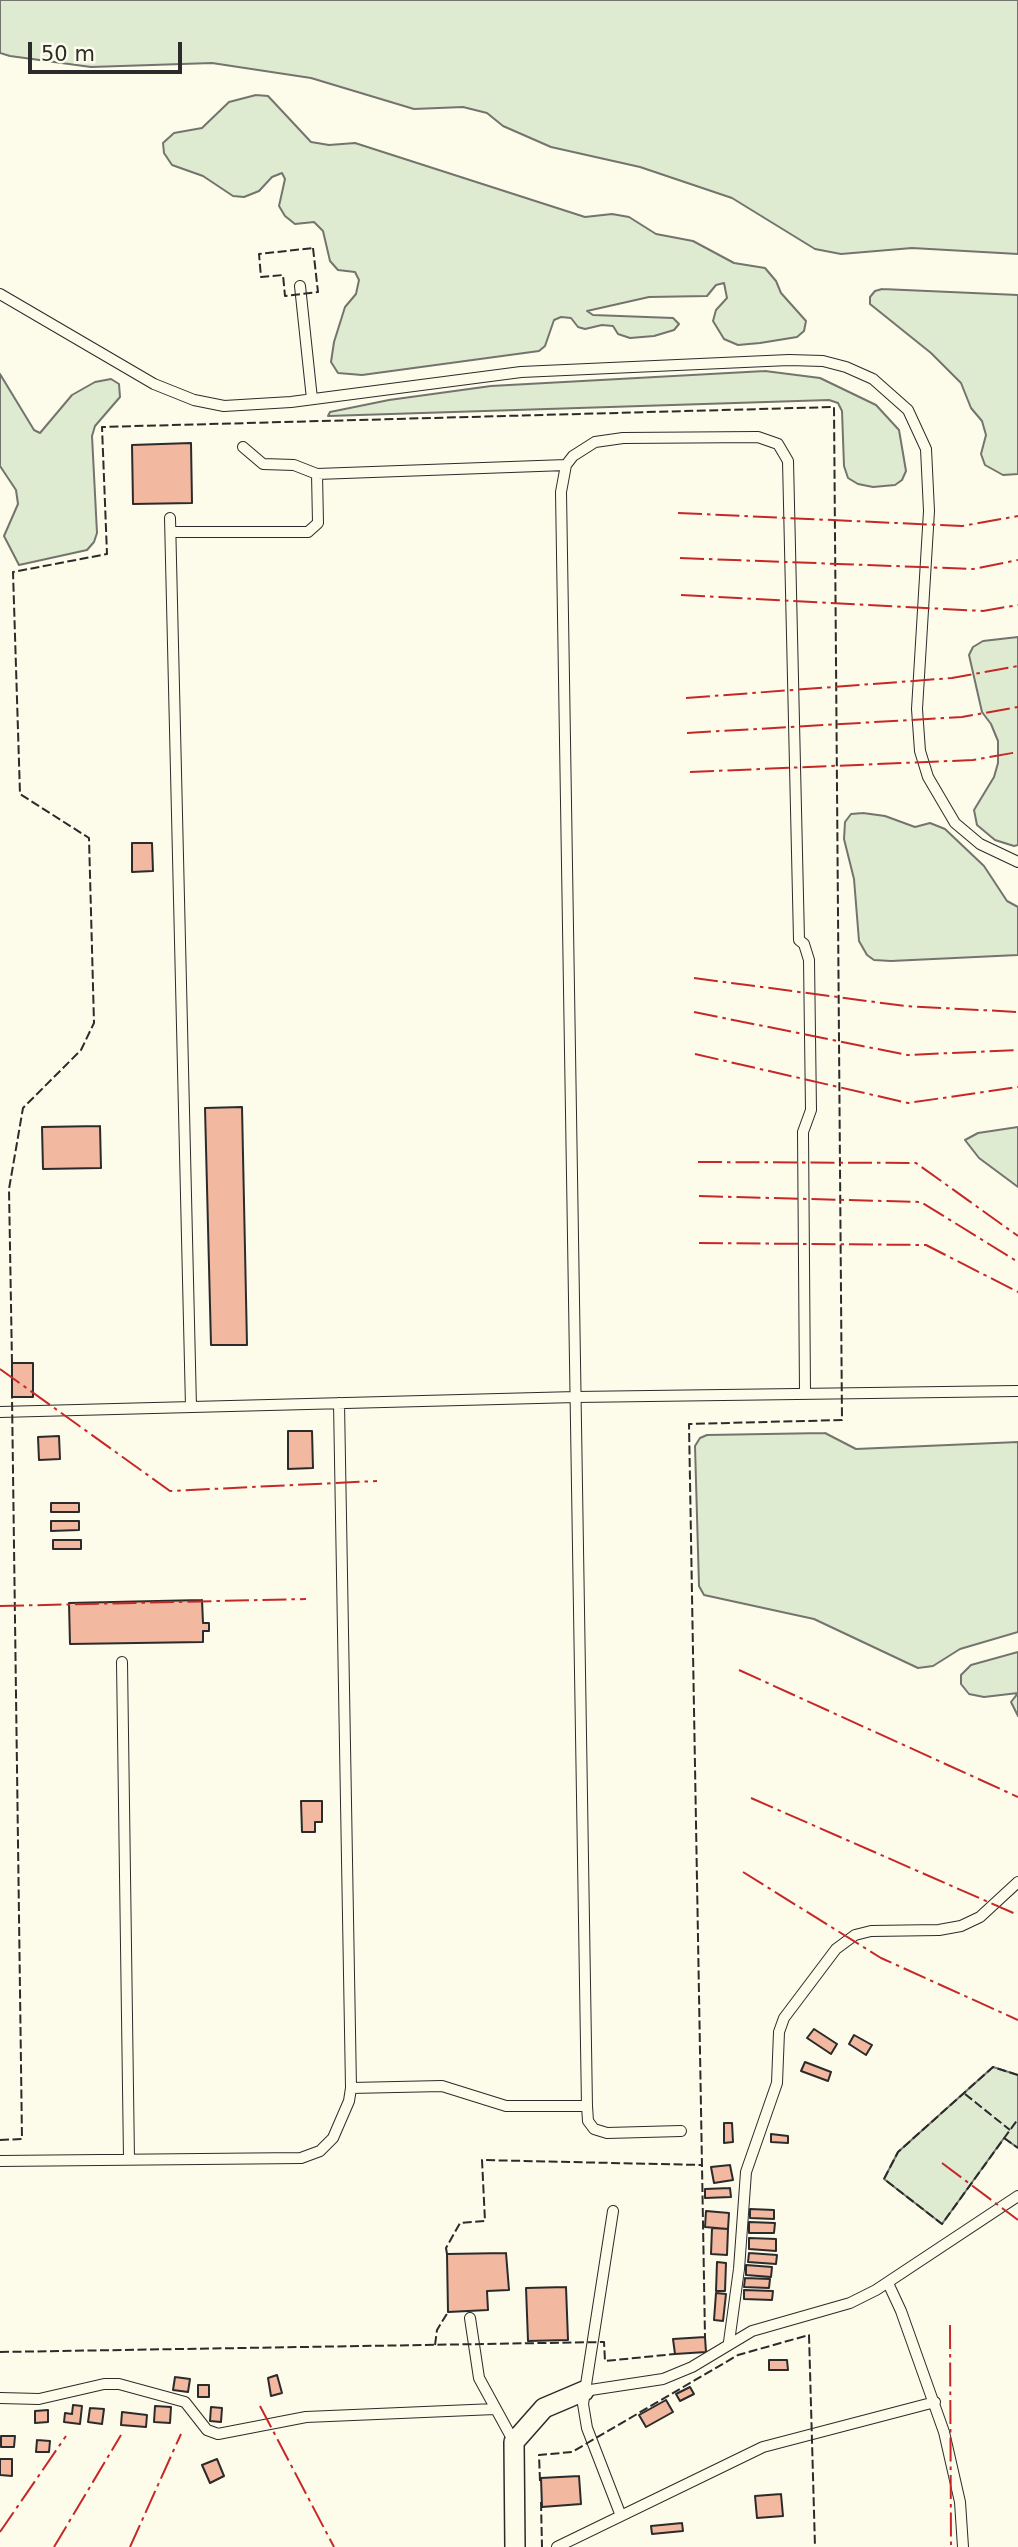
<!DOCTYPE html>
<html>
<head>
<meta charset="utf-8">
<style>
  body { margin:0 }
  #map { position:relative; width:1018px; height:2547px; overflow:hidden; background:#fdfbea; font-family:"DejaVu Sans",sans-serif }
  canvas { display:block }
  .scale { position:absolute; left:28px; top:42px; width:154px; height:32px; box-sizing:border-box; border:4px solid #2b2b2b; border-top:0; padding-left:9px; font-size:21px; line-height:24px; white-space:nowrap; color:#2b2b2b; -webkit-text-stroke:5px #fdfbea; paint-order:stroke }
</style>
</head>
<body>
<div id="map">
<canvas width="1018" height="2547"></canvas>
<div class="scale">50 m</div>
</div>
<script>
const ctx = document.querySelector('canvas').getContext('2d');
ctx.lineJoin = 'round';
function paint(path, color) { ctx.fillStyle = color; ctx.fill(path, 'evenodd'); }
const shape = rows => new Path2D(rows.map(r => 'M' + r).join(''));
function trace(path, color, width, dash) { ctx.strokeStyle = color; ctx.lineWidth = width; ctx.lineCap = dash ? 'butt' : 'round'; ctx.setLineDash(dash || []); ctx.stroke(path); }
const green = shape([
  [0,0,1018,0,1018,254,912,248,841,254,815,249,732,198,640,167,551,147,503,126,487,113,463,107,414,109,311,78,212,63,91,67,10,56,0,53,0,0],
  [256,95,268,96,311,142,329,145,355,143,585,217,612,214,629,217,656,234,693,241,734,263,765,268,776,281,781,293,806,321,804,331,797,337,760,343,738,345,724,339,713,321,716,310,727,298,724,283,716,285,707,296,649,297,587,311,593,315,673,318,679,324,674,330,654,336,630,338,618,334,613,326,602,325,585,329,578,327,571,318,561,317,554,320,545,346,539,351,362,375,338,373,331,362,334,342,345,307,356,294,359,280,355,272,338,270,330,261,323,231,314,222,295,224,285,216,279,206,285,179,282,173,272,177,259,191,244,197,233,196,203,176,172,165,164,153,163,143,174,133,202,128,229,102,256,95],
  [882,289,1018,295,1018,474,1003,475,985,465,981,454,986,435,982,421,971,408,961,383,931,353,870,304,870,297,875,291,882,289],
  [765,371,820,378,876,405,899,430,906,471,902,480,895,485,873,487,858,484,848,478,844,466,842,411,838,403,829,400,328,416,330,412,389,400,491,386,765,371],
  [0,374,34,430,40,433,72,395,95,382,111,379,119,384,120,397,95,426,92,436,97,533,94,542,87,550,19,565,4,536,18,504,16,490,0,466,0,374],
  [1018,637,1018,845,1014,846,995,840,977,825,974,810,994,777,998,763,998,741,991,724,982,712,969,655,973,647,983,641,1018,637],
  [863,813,885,816,915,827,930,823,945,829,984,866,1007,901,1018,907,1018,955,891,961,874,960,867,955,859,941,854,879,844,839,845,822,851,814,863,813],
  [1018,1127,1018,1187,979,1158,965,1140,978,1133,1018,1127],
  [825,1433,856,1449,1018,1442,1018,1632,960,1649,933,1666,918,1668,814,1619,704,1595,699,1586,695,1446,700,1438,707,1435,825,1433],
  [1018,1652,1018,1716,1011,1702,1018,1693,984,1697,969,1694,961,1684,961,1675,971,1665,1018,1652],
  [993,2067,1018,2075,1018,2148,1004,2138,942,2224,884,2179,898,2152,993,2067]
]);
paint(green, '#deebd1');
trace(green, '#74746e', 2);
const building = shape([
  [191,443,192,503,133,504,132,445,191,443],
  [132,843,152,843,153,871,132,872,132,843],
  [242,1107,247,1345,211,1345,205,1108,242,1107],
  [100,1126,101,1168,43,1169,42,1127,100,1126],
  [12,1363,33,1363,33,1397,12,1397,12,1363],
  [288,1431,312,1431,313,1468,288,1469,288,1431],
  [59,1436,60,1459,39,1460,38,1437,59,1436],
  [51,1503,79,1503,79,1512,51,1512,51,1503],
  [51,1521,79,1521,79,1530,51,1531,51,1521],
  [53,1540,81,1540,81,1549,53,1549,53,1540],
  [202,1600,203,1623,209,1623,209,1631,203,1631,203,1642,70,1644,69,1603,202,1600],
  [301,1801,322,1801,322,1822,315,1822,315,1832,302,1832,301,1801],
  [814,2029,837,2044,831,2054,807,2038,814,2029],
  [854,2035,872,2045,866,2055,849,2044,854,2035],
  [805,2062,831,2072,828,2081,801,2071,805,2062],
  [724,2123,732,2123,733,2142,724,2143,724,2123],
  [771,2134,788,2136,788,2143,771,2142,771,2134],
  [730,2165,733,2180,714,2183,711,2167,730,2165],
  [730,2188,731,2197,705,2198,705,2189,730,2188],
  [750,2209,774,2210,774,2219,750,2218,750,2209],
  [706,2211,729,2213,728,2229,705,2227,706,2211],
  [749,2222,775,2223,774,2233,749,2233,749,2222],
  [712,2228,728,2229,727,2255,711,2254,712,2228],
  [749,2238,776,2239,776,2251,749,2249,749,2238],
  [506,2253,509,2290,487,2291,488,2310,448,2312,447,2254,506,2253],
  [749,2253,777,2255,776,2264,748,2262,749,2253],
  [717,2262,726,2263,725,2291,716,2291,717,2262],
  [746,2265,772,2267,771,2277,746,2275,746,2265],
  [745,2278,770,2279,769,2288,744,2287,745,2278],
  [566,2287,568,2340,528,2341,526,2288,566,2287],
  [744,2290,773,2291,772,2300,744,2299,744,2290],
  [716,2293,726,2294,723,2321,714,2320,716,2293],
  [705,2337,706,2352,675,2354,673,2339,705,2337],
  [769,2360,787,2360,788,2370,769,2370,769,2360],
  [277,2375,282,2393,271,2396,268,2378,277,2375],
  [175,2377,190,2379,188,2392,173,2390,175,2377],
  [198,2385,209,2385,209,2397,198,2397,198,2385],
  [690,2387,694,2394,680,2401,676,2394,690,2387],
  [666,2400,673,2412,646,2427,639,2415,666,2400],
  [73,2405,82,2406,80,2424,64,2422,65,2413,72,2414,73,2405],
  [155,2406,171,2407,170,2423,154,2422,155,2406],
  [211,2407,222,2408,221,2422,210,2421,211,2407],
  [90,2408,104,2409,102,2424,88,2422,90,2408],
  [48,2410,48,2422,35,2423,35,2411,48,2410],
  [122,2412,147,2415,146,2427,121,2425,122,2412],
  [1,2436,15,2436,14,2447,1,2447,1,2436],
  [37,2440,50,2441,49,2452,36,2452,37,2440],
  [0,2459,12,2459,12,2476,0,2475,0,2459],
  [217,2459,224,2476,210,2483,202,2465,217,2459],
  [579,2476,581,2504,542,2507,541,2478,579,2476],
  [781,2494,783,2516,757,2518,755,2496,781,2494],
  [682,2523,683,2531,652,2534,651,2526,682,2523]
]);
paint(building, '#f2b8a0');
trace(building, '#2b2b2b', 2);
const lane = shape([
  [300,286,312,399],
  [0,294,154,384,194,400,224,406,291,402,521,372,789,360,823,361,846,367,873,379,908,410,926,449,929,511,917,709,920,751,928,777,955,823,980,844,1018,862],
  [243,447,263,464,294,465,317,474],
  [170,518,191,1407],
  [171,532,308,532,318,523,317,474,566,465],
  [339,1403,351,2088],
  [0,1412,576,1397,1017,1391],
  [122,1662,129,2159],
  [587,2106,561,492,566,465,573,456,595,442,623,438,758,437,778,444,788,461,799,940,804,944,809,960,811,1110,803,1132,805,1393],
  [0,2161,301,2158,320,2151,333,2138,349,2101,351,2088,442,2086,506,2106,587,2106,588,2121,594,2129,607,2133,681,2131],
  [613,2211,583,2404,587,2428,621,2516],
  [888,2283,901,2311,944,2432,960,2502,963,2547],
  [470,2318,479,2378,514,2442],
  [729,2342,739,2269,746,2172,777,2083,779,2032,784,2018,836,1949,855,1935,871,1931,939,1930,961,1926,980,1917,1018,1882],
  [584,2391,663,2379,692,2367,752,2331,850,2303,876,2290,1018,2196],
  [0,2398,39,2399,104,2384,119,2384,185,2402,207,2430,218,2434,306,2417,495,2409],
  [557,2547,763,2447,935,2402]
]);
const street = shape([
  [515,2547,514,2442,544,2408,584,2391]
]);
trace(lane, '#2b2b2b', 12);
trace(street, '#2b2b2b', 22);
trace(lane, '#fdfbea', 10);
trace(street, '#fdfbea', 19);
trace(shape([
  [313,248,318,292,285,296,283,275,261,277,259,254,313,248],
  [12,1363,9,1189,23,1108,81,1050,94,1023,89,838,20,794,13,572,107,554,102,427,834,407,842,1420,689,1424,705,2337],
  [1018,2075,993,2067,898,2152,884,2179,942,2224,1018,2119],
  [965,2094,1010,2130],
  [1004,2138,1018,2148],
  [0,2140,22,2139,12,1397],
  [447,2254,446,2248,460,2223,485,2221,482,2160,701,2165],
  [435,2345,437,2330,448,2312],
  [0,2352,604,2342,605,2361,675,2354],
  [540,2481,539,2455,572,2452,738,2355,809,2335,815,2547],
  [541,2502,542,2547]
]), '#2b2b2b', 2, [9, 3.5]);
trace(shape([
  [678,513,962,526,1018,516],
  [680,558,973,569,1018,560],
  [681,595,983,611,1018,605],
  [686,698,952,678,1018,666],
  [687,733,962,717,1018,707],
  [690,772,973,760,1018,752],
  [694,978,905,1006,1018,1012],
  [694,1012,907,1055,1018,1050],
  [695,1054,908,1103,1018,1087],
  [698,1162,916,1163,1018,1236],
  [699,1196,921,1202,1018,1262],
  [699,1243,926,1245,1018,1292],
  [0,1369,170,1491,377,1481],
  [0,1606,306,1599],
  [739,1670,1018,1797],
  [751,1798,1018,1915],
  [743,1872,881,1958,1018,2020],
  [942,2163,1018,2220],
  [950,2325,951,2547],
  [260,2406,334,2547],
  [0,2532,66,2436],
  [54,2547,121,2435],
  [130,2547,181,2434]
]), '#c62828', 2, [24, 5, 3.5, 5]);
</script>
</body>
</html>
